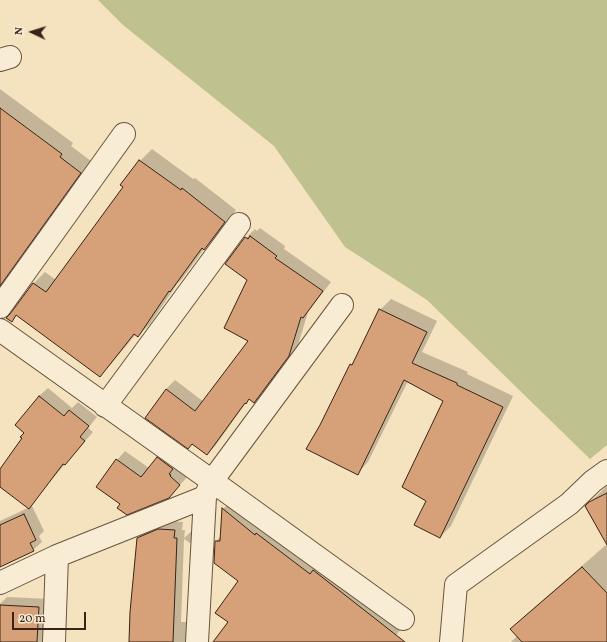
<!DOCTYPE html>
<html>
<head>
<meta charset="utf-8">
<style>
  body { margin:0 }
  #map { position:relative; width:607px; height:642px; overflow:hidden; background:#f5e2be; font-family:Vollkorn,serif }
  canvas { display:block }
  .north { position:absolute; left:12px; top:12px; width:40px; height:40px; -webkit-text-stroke:3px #f8ecd5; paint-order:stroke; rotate:274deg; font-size:11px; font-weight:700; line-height:16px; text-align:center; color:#392415 }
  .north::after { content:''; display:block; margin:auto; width:14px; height:18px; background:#392415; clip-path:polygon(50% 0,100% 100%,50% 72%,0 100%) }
  .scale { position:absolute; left:12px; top:612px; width:74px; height:18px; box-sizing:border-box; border:2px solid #392415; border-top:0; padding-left:5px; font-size:12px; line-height:14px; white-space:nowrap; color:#392415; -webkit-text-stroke:3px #f8ecd5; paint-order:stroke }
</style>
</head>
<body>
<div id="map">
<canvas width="607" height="642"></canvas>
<div class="north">N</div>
<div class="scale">20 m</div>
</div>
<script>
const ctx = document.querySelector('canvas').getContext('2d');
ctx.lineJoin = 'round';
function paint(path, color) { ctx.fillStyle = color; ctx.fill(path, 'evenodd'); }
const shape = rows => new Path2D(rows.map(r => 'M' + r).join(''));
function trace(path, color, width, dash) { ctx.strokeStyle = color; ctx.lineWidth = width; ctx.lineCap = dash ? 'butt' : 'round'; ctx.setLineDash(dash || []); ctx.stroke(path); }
paint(shape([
  [98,0,607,0,607,445,590,459,427,300,345,247,274,146,123,25]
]), '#bfc28f');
paint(shape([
  [0,89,73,143,71,146,91,161,0,289],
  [152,149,193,179,195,178,236,210,216,237,204,249,182,279,177,284,150,324,138,336,136,334,111,364,100,375,17,315,12,321,13,313,34,283,45,272,56,280,124,187,140,161],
  [260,228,285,246,284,249,331,282,308,312,298,345,263,393,254,402,250,399,248,400,216,445,207,454,166,389,175,380,204,402,249,340,249,280,246,238,255,229,257,231],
  [391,299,437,321,422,352,468,372,467,374,513,396,451,526,440,537,427,500,445,400,408,381,368,462,358,473,321,426,351,365,355,361,380,310],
  [48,388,72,408,78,402,97,417,88,428,93,432,40,493,0,486,0,471,23,438,25,433,16,425,39,396],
  [166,449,188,476,169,497,121,504,117,460,125,451,149,468],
  [607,486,607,642,511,642,517,636,512,629,528,613,607,544,586,506],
  [234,498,406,622,391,642,215,642,230,622,239,581,216,541,221,536,223,509],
  [32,506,44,531,39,536,42,542,33,550,0,553,0,521],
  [167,521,183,522,182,530,185,530,184,538,192,531,198,531,198,535,190,543,184,539,181,622,189,622,189,642,130,642,138,538,147,529],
  [7,597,50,599,48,642,0,642,0,604]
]), '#0003');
const building = shape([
  [0,108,62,154,60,157,81,173,0,286,0,108],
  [139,160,181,190,182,188,225,222,204,250,202,248,170,292,169,291,138,337,134,334,100,377,16,315,12,322,6,318,10,314,33,283,46,292,123,187,120,185,139,160],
  [250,236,277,256,275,258,323,291,303,318,301,317,289,356,254,403,249,399,246,404,245,403,207,455,192,444,188,449,145,418,166,389,195,411,248,341,224,328,247,280,225,264,245,237,248,239,250,236],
  [379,309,427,332,412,363,457,383,457,385,503,407,440,538,414,525,426,501,402,487,443,401,404,380,358,475,306,449,320,425,350,364,352,365,379,309],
  [39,396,64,416,69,410,89,426,80,437,85,441,65,465,63,464,29,509,0,487,0,469,22,438,20,437,24,433,15,425,39,396],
  [157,457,173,469,169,474,171,475,170,476,180,485,169,498,127,515,117,508,120,504,96,487,116,459,141,477,157,457],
  [607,493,607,545,585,506,589,502,607,493],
  [222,508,255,535,256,533,310,574,313,570,405,642,213,642,228,622,215,613,238,581,214,563,215,541,220,541,222,508],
  [24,514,36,540,30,543,34,551,0,567,0,525,24,514],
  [158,529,175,530,174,538,177,538,173,642,129,642,130,612,137,538,158,529],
  [582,567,607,593,607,642,522,642,510,629,582,567],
  [0,605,39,607,37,642,0,642,0,605]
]);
paint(building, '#d6a079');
trace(building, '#392415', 1);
const street = shape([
  [0,60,10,57],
  [342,305,212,481,403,619],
  [0,307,124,134],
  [0,330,212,481,205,497,197,642],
  [105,406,239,224],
  [0,583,57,556,205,497],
  [54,642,57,556],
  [451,642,456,585,569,504,593,481,607,471]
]);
trace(street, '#68543f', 24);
trace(street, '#f8ecd5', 22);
</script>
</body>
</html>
